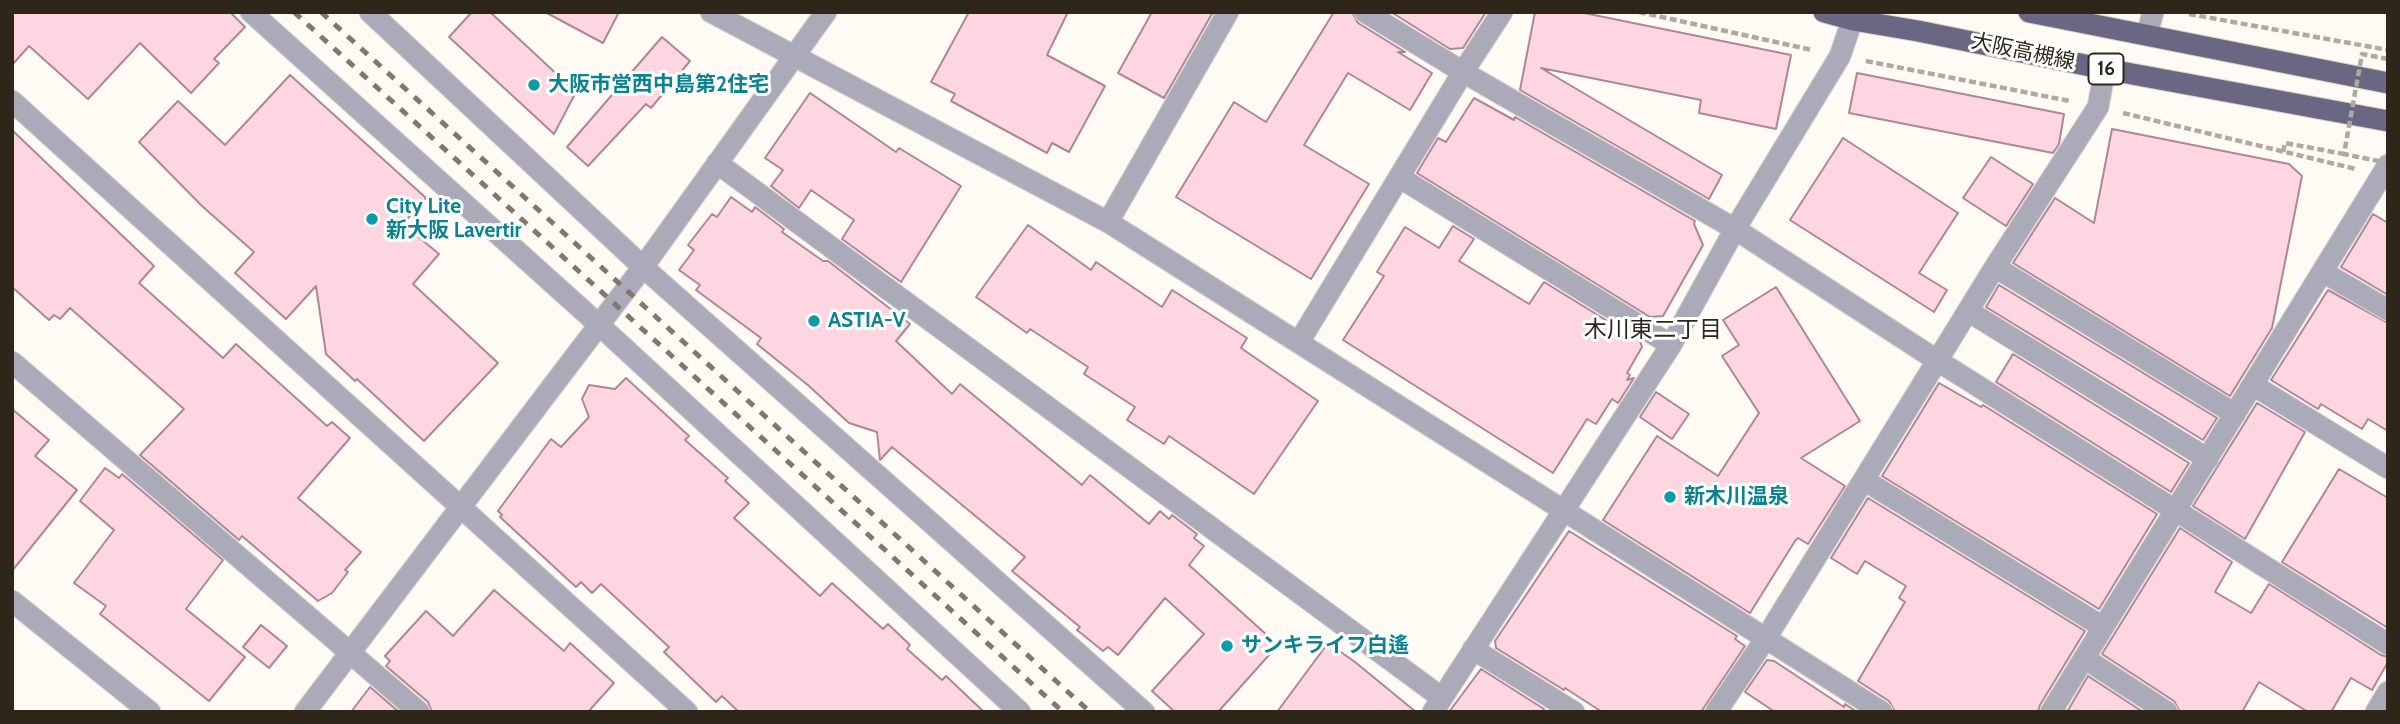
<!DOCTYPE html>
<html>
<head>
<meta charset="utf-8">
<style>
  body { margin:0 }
  #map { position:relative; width:2400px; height:724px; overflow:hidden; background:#fffaf4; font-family:Cabin,sans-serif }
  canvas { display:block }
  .frame { position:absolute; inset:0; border:14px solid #2f261a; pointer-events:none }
</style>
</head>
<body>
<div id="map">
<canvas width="2400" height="724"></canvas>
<div class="frame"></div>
</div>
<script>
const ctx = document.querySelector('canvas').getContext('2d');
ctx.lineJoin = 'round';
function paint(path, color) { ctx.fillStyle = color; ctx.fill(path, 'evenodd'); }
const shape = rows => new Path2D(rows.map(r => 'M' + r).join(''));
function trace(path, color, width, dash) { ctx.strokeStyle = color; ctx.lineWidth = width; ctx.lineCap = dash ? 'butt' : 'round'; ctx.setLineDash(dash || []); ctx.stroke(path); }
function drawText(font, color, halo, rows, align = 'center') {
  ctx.font = font + ' Cabin,"Noto Sans JP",sans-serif'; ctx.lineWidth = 6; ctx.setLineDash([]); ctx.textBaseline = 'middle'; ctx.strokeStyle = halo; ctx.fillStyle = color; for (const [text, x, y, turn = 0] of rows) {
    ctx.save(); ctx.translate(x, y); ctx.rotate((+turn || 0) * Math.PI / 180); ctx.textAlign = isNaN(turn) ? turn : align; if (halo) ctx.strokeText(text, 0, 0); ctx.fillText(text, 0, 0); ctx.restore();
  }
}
const building = shape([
  [12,12,230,12,245,27,214,59,219,63,191,93,140,43,88,99,29,46,12,65,12,12],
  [472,12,490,12,576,92,554,134,449,37,472,12],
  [545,12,619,12,603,43,545,12],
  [969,12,1068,12,1047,55,1105,86,1069,152,1052,143,1047,153,951,101,955,94,931,82,969,12],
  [1152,12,1213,12,1164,98,1118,73,1152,12],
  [1334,12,1352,12,1358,23,1405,52,1398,52,1432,73,1410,110,1348,73,1304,145,1369,184,1311,279,1176,197,1234,102,1266,122,1334,12],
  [1391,12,1486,12,1463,48,1450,49,1391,12],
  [1535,12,1579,12,1791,55,1776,129,1699,113,1701,100,1541,68,1722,175,1709,199,1520,90,1535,12],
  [662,37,690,61,651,108,646,104,588,166,567,147,662,37],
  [1857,73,2064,114,2059,144,2053,153,1849,113,1857,73],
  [290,75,426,198,403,224,439,254,413,284,498,363,424,441,357,379,355,381,326,354,316,286,286,319,235,273,254,252,202,206,139,142,178,101,225,145,290,75],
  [810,93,896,152,899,148,961,186,901,282,842,239,854,220,811,190,799,208,771,186,783,170,765,158,810,93],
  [1474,98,1514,120,1515,117,1695,221,1694,224,1703,245,1663,316,1650,317,1417,173,1438,138,1446,142,1474,98],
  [2112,129,2289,164,2302,176,2272,328,2230,396,2013,263,2055,198,2094,223,2112,129],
  [12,130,154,266,139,283,223,358,236,344,327,426,332,422,350,438,298,498,361,552,345,570,348,572,332,593,318,601,242,536,239,540,140,455,184,409,70,308,60,319,54,315,49,320,12,287,12,130],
  [1843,138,1958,213,1919,273,1947,290,1934,312,1790,220,1843,138],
  [1991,157,2033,184,2006,226,1963,198,1991,157],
  [731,197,752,212,755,207,784,229,782,232,823,261,828,261,910,324,896,341,952,394,960,384,1082,485,1090,475,1149,524,1160,511,1169,519,1172,515,1197,534,1194,538,1204,546,1189,565,1278,645,1218,712,1175,712,1152,691,1204,634,1165,598,1118,655,1108,647,1103,651,1077,630,1080,627,1012,571,1025,557,892,447,880,460,877,432,849,423,809,386,757,344,761,338,696,290,700,285,679,270,694,250,688,245,712,214,717,217,731,197],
  [2373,214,2388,223,2388,295,2341,267,2373,214],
  [1028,225,1091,270,1096,262,1162,307,1172,290,1247,338,1241,348,1318,401,1254,494,1169,436,1164,444,1127,420,1135,407,1084,374,1088,367,1030,329,1027,333,976,297,1028,225],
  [1453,226,1474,239,1459,261,1529,304,1544,282,1640,341,1642,347,1627,373,1630,375,1627,380,1634,378,1618,403,1612,399,1596,424,1587,419,1553,473,1343,340,1384,276,1377,272,1405,227,1439,248,1453,226],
  [1999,285,2217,418,2203,440,1986,307,1999,285],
  [1776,287,1860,421,1801,458,1845,486,1808,544,1798,538,1795,541,1750,613,1603,520,1657,436,1718,476,1759,413,1722,356,1739,345,1723,320,1776,287],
  [2328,290,2388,323,2388,431,2368,419,2362,429,2321,404,2318,409,2271,380,2328,290],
  [2013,354,2189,463,2171,492,1996,382,2013,354],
  [626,378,689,436,685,440,728,478,725,481,749,503,734,518,820,596,832,583,883,629,888,624,910,645,907,649,942,680,946,676,984,712,739,712,722,696,716,702,664,652,669,647,601,584,592,593,581,582,576,587,500,517,502,515,498,511,551,439,561,447,589,417,582,399,589,385,615,389,626,378],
  [1939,383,1981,407,1983,405,2157,514,2099,609,1882,476,1939,383],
  [1656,392,1689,414,1672,439,1640,417,1656,392],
  [2257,403,2305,432,2245,539,2193,506,2257,403],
  [12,409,49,440,35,456,77,490,12,571,12,409],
  [105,468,119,478,122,474,223,560,186,609,245,657,209,701,100,614,106,606,74,583,114,530,80,501,105,468],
  [2339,469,2388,498,2388,628,2282,562,2339,469],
  [1868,498,2085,631,2040,705,2038,712,1895,712,1889,701,1858,681,1905,602,1899,598,1906,586,1865,561,1857,574,1831,558,1868,498],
  [2180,528,2232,562,2215,592,2251,613,2269,584,2381,655,2388,657,2388,662,2372,690,2351,678,2331,712,2308,712,2259,682,2242,712,2180,712,2174,701,2102,654,2180,528],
  [1569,531,1737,636,1735,639,1745,646,1701,712,1602,712,1565,688,1564,690,1496,648,1495,641,1569,531],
  [494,590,564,651,570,643,614,683,588,712,432,712,428,702,386,666,390,661,385,656,426,611,453,636,494,590],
  [261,625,287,646,269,668,243,647,261,625],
  [1328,643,1355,662,1416,712,1277,712,1328,643],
  [1767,660,1774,661,1844,707,1845,704,1857,712,1775,712,1745,692,1767,660],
  [1481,669,1544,709,1542,712,1449,712,1481,669],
  [2088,676,2143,712,2067,712,2088,676],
  [370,687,399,712,351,712,370,687]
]);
paint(building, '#fed6e1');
trace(building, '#ad8893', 2);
const minor = shape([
  [251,12,598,324,1020,712],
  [370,12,643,267,1144,712],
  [711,12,1108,222,1882,712],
  [1365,12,1463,72,1735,229,1938,361,2388,644],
  [2147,35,2153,12],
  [12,101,687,712],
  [717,163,1442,698],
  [1399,177,1671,345],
  [1108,222,1228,12],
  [1995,267,2235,414],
  [2323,272,2388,310],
  [1968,311,2208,459],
  [1299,342,1463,72,1502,12],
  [12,362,419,712],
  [2253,385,2388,468],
  [1864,480,2103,627],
  [12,601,150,712],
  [1473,649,1574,712],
  [2084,658,2167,712],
  [305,712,643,267,826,12],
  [1433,712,1671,345,1735,229,1840,56,1855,12],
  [1716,712,1766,638,1995,267,2098,107,2105,69],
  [2051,712,2388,165],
  [2376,712,2388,692]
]);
const major = shape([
  [1824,12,1853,20,1918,31,2105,69,2388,121],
  [2029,12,2388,83]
]);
trace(minor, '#dad4cd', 23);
trace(major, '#dad4cd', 23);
trace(shape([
  [1639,12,1812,50],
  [2189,14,2388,50],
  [1866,61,2070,101],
  [2123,113,2356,169],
  [2283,152,2285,143,2344,154]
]), '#afa9a0', 4.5, [7, 3.5]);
trace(minor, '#abaab9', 21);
trace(major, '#696782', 21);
trace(shape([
  [294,12,1063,712],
  [321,12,1090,712]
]), '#7f786e', 5, [9, 9]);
trace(shape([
  [2388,59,2362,54,2344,154,2388,163]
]), '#afa9a0', 4.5, [7, 3.5]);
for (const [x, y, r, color] of [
  [534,85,7,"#0f9aa8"],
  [372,219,7,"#0f9aa8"],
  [814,321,7,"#0f9aa8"],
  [1670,497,7,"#0f9aa8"],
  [1227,646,7,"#0f9aa8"]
]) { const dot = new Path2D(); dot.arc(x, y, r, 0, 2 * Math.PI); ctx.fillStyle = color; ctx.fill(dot); trace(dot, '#fff', 2.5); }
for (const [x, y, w] of [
  [2106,69,35]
]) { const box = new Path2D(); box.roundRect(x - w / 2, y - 15.5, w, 31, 5); ctx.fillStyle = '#fff'; ctx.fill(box); trace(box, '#2f261a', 2); }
drawText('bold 19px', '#2f261a', null, [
  ["16",2106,69]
]);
drawText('21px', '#2f261a', '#fff', [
  ["大阪高槻線",2023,52,12]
]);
drawText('bold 21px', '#0d838f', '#fff', [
  ["大阪市営西中島第2住宅",548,85],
  ["City Lite",386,207],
  ["新大阪 Lavertir",386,231],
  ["ASTIA-V",828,321],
  ["新木川温泉",1684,497],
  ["サンキライフ白遙",1241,646]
], 'left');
drawText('23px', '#2f261a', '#fff', [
  ["木川東二丁目",1653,330]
]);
</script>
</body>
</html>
